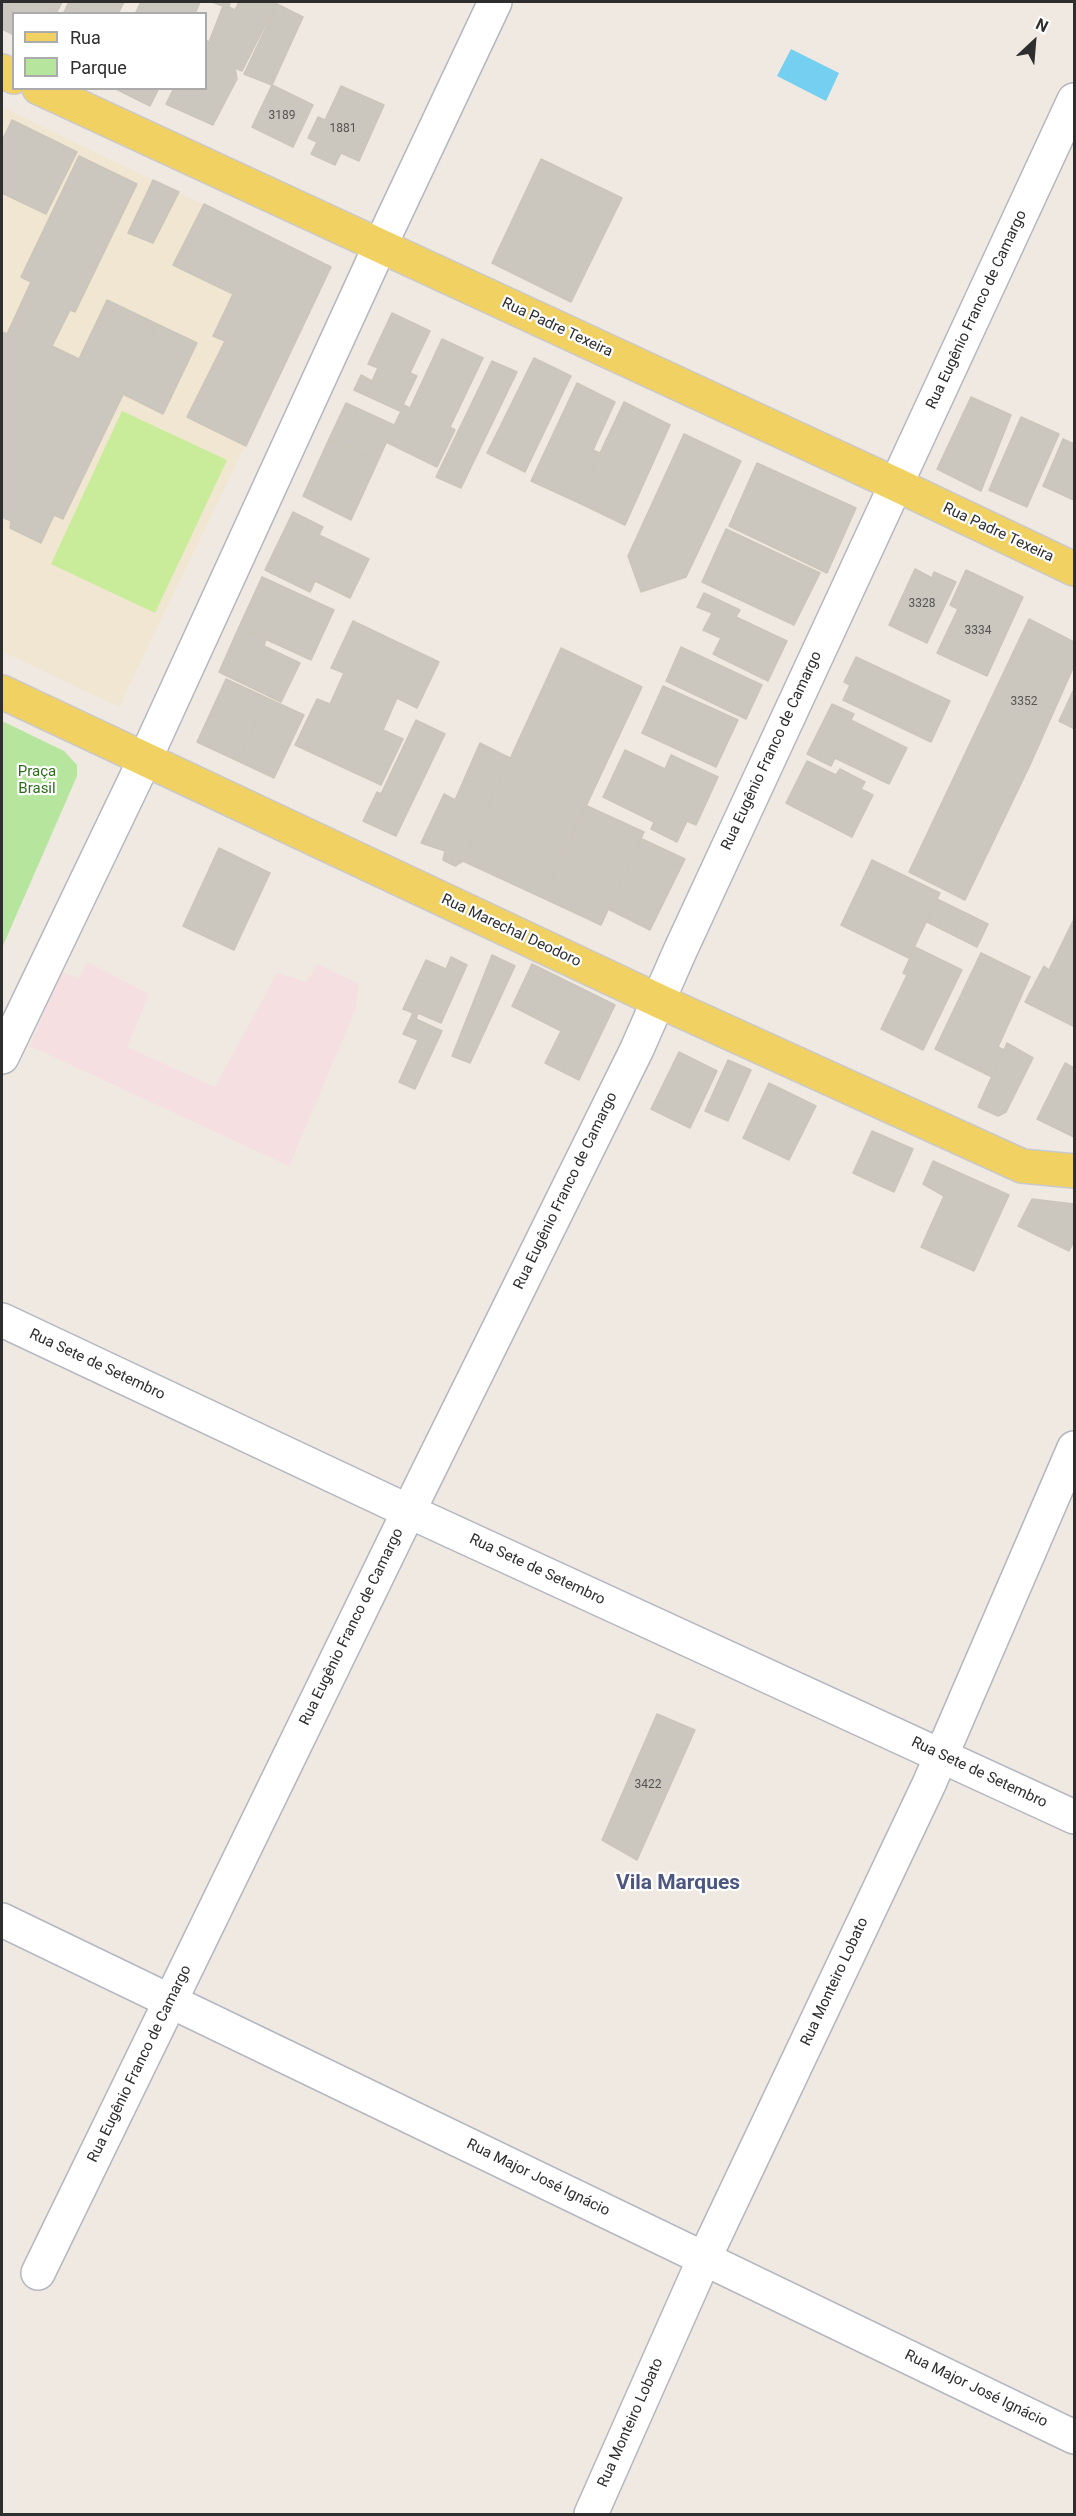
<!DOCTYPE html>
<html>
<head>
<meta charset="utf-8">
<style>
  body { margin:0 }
  #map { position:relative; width:1076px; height:2516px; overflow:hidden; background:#efe9e1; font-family:Roboto,sans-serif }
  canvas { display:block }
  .frame { position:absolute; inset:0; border:3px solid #2e2e2e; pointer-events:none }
  .legend { position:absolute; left:12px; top:12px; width:195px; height:78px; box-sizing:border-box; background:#fff; border:2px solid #ababab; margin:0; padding:8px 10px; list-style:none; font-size:18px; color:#2e2e2e }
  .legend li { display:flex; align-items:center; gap:12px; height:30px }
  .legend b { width:30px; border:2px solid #ababab }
  .north { position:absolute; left:1004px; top:12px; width:60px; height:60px; -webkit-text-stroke:4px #fff; paint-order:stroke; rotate:26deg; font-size:16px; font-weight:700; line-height:24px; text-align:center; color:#2e2e2e }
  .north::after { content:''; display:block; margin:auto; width:21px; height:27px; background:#2e2e2e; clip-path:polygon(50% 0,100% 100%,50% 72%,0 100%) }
</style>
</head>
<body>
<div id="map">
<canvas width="1076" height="2516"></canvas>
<div class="frame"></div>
<ul class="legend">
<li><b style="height:8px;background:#f2d163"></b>Rua</li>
<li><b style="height:16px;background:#b6e59e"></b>Parque</li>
</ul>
<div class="north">N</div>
</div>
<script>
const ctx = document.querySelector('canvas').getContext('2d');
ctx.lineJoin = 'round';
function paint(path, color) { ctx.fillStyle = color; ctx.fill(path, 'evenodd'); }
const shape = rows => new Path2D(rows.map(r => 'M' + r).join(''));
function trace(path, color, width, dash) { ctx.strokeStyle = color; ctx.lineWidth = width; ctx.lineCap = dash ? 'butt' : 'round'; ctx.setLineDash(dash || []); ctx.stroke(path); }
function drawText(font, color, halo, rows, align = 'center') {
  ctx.font = font + ' Roboto,sans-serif'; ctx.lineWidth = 4.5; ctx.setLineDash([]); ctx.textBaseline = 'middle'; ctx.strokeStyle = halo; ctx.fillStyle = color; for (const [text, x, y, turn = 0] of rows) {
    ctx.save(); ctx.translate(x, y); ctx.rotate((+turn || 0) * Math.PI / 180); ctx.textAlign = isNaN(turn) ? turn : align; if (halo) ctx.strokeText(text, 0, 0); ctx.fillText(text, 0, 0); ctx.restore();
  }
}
paint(shape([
  [2,107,331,267,119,707,2,651]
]), '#f0e6d1');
paint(shape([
  [87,962,149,994,127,1047,215,1087,277,973,307,982,317,964,359,984,355,1011,289,1166,30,1046,60,972,79,978]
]), '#f5dfe0');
paint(shape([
  [2,721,64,751,77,765,77,776,2,948]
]), '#b6e59e');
paint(shape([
  [122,411,227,460,155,613,51,564]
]), '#c9ec9a');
paint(shape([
  [791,49,839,73,826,101,777,76]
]), '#75cff0');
const building = shape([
  [2,2,62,2,56,14,14,14,14,35,2,29,2,2],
  [69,2,124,2,118,14,63,14,69,2],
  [141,2,200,2,195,14,135,14,141,2],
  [212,2,230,2,229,7,235,10,239,2,277,2,242,71,235,68,237,79,213,125,166,104,174,88,206,88,206,40,209,42,223,6,212,2],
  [277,4,303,17,272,85,244,74,277,4],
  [272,85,313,105,293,147,252,127,272,85],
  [341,86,384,105,359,161,341,153,335,165,311,154,317,142,308,138,318,117,325,120,341,86],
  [114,88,159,88,150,106,114,88],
  [12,120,77,152,46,214,2,193,2,141,12,120],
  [79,156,137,184,75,312,70,310,52,346,79,359,107,300,157,324,63,519,54,515,41,543,10,528,11,521,2,517,2,332,7,334,31,282,21,277,79,156],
  [541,159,622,198,571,302,492,263,541,159],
  [153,180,179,192,153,243,128,233,153,180],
  [204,204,331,267,246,446,187,417,225,341,213,336,233,294,173,265,204,204],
  [392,313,430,331,410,373,417,376,400,411,354,390,361,375,372,381,378,368,368,364,392,313],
  [157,324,197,343,163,414,123,394,157,324],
  [442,339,483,358,450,427,455,430,437,467,386,442,404,405,410,408,442,339],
  [534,358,571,376,525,472,487,453,534,358],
  [492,361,517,372,461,488,436,477,492,361],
  [577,383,615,402,593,450,600,453,577,502,531,481,577,383],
  [971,397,1011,415,981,491,937,469,971,397],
  [624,402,670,425,625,525,577,502,624,402],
  [346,403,394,425,378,461,329,439,346,403],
  [1021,417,1059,434,1027,507,989,490,1021,417],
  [684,434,741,461,686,577,641,592,628,556,684,434],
  [329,439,378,461,351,520,303,496,329,439],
  [1063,439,1074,444,1074,500,1043,486,1063,439],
  [757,463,856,508,827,573,729,526,757,463],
  [293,512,323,527,319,535,369,559,350,598,315,581,310,592,265,570,293,512],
  [726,529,820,573,794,625,702,582,726,529],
  [915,569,932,578,934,572,956,582,927,643,889,625,915,569],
  [966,570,1023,597,987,676,937,653,958,609,950,605,966,570],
  [262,577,334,610,311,660,239,627,262,577],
  [704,593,740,610,736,617,787,641,768,681,713,654,721,638,703,630,712,613,697,607,704,593],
  [1029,619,1074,642,1074,666,1030,765,973,737,1029,619],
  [353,621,439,662,417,708,397,698,383,730,403,739,381,785,295,745,317,699,330,704,344,673,331,668,353,621],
  [239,627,266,639,264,646,300,663,281,702,219,672,239,627],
  [681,647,762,685,746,719,666,681,681,647],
  [561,648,642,687,543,898,463,861,561,648],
  [856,657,950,701,931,742,843,700,850,685,844,682,856,657],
  [226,679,267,698,238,761,197,742,226,679],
  [663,686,738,720,716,767,642,733,663,686],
  [1074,689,1074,726,1073,728,1059,721,1074,689],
  [267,698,304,715,274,778,238,761,267,698],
  [832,704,854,714,851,720,907,748,889,784,835,758,831,766,807,754,832,704],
  [416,720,445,734,396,836,363,821,377,792,381,794,416,720],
  [973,737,1030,765,965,900,909,872,973,737],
  [480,743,510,758,463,861,455,866,443,860,445,851,421,843,444,794,455,800,480,743],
  [625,750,665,769,671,755,718,777,696,825,687,821,677,842,651,829,654,822,603,797,625,750],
  [807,761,836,775,840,769,865,782,861,789,873,795,852,837,786,803,807,761],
  [585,805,644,832,601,925,543,898,585,805],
  [642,839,685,859,650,930,608,909,642,839],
  [219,848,270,873,234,950,183,926,219,848],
  [872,860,940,893,909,958,841,925,872,860],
  [937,899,988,924,977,947,927,922,937,899],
  [1074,919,1074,1024,1073,1026,1025,1002,1044,966,1049,970,1074,919],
  [915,947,962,970,923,1050,881,1029,907,975,903,973,915,947],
  [981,953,1030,977,998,1047,1004,1050,992,1077,935,1049,981,953],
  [492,955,515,966,470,1063,452,1056,492,955],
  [451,957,467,965,441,1023,418,1013,416,1019,442,1031,415,1089,399,1082,418,1040,403,1034,413,1013,403,1009,426,960,446,969,451,957],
  [532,964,615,1005,579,1080,545,1063,561,1031,512,1006,532,964],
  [1007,1043,1033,1058,1006,1112,998,1116,978,1107,1007,1043],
  [679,1052,717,1071,690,1128,651,1109,679,1052],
  [728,1060,751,1070,728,1121,705,1111,728,1060],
  [1065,1063,1074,1068,1074,1137,1037,1119,1065,1063],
  [769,1083,816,1106,789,1160,743,1138,769,1083],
  [872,1131,913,1149,894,1192,853,1173,872,1131],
  [933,1161,1009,1195,974,1271,921,1247,944,1196,923,1184,933,1161],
  [1032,1199,1074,1204,1074,1241,1069,1251,1018,1226,1032,1199],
  [657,1714,695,1730,637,1860,602,1840,657,1714]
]);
paint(building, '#cbc7bf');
trace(building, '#cbc5ba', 1.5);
const minor = shape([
  [2,1057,145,759,380,246,495,2],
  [2,1320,408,1511,1074,1817],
  [2,1920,1074,2437],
  [38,2273,420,1488,637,1049,680,951,1074,100],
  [591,2514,704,2259,929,1784,1074,1448]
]);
const major = shape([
  [2,71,14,77],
  [39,88,895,484,1074,569],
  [2,692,659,1001,1022,1166,1074,1171]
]);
trace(minor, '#b4b7c1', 36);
trace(major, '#c9c9c9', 36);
trace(minor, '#fff', 33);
trace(major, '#f2d163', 33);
drawText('12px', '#555452', null, [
  ["3189",282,116],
  ["1881",343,129],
  ["3328",922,604],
  ["3334",978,631],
  ["3352",1024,702],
  ["3422",648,1785]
]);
drawText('15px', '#2e2e2e', '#fff', [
  ["Rua Eugênio Franco de Camargo",977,310,-65],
  ["Rua Padre Texeira",557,328,25],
  ["Rua Padre Texeira",998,533,25],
  ["Rua Eugênio Franco de Camargo",772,751,-65],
  ["Rua Marechal Deodoro",511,931,25],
  ["Rua Eugênio Franco de Camargo",566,1191,-64],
  ["Rua Sete de Setembro",97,1365,25],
  ["Rua Sete de Setembro",537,1570,25],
  ["Rua Eugênio Franco de Camargo",352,1627,-64],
  ["Rua Sete de Setembro",979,1773,25],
  ["Rua Monteiro Lobato",835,1982,-65],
  ["Rua Eugênio Franco de Camargo",140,2064,-64],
  ["Rua Major José Ignácio",538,2178,26],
  ["Rua Major José Ignácio",976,2389,26],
  ["Rua Monteiro Lobato",631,2423,-66]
]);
drawText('15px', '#2c6e1b', '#fff', [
  ["Praça",37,772],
  ["Brasil",37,789]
]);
drawText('bold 21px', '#4d5680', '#fff', [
  ["Vila Marques",678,1884]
]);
</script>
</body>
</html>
